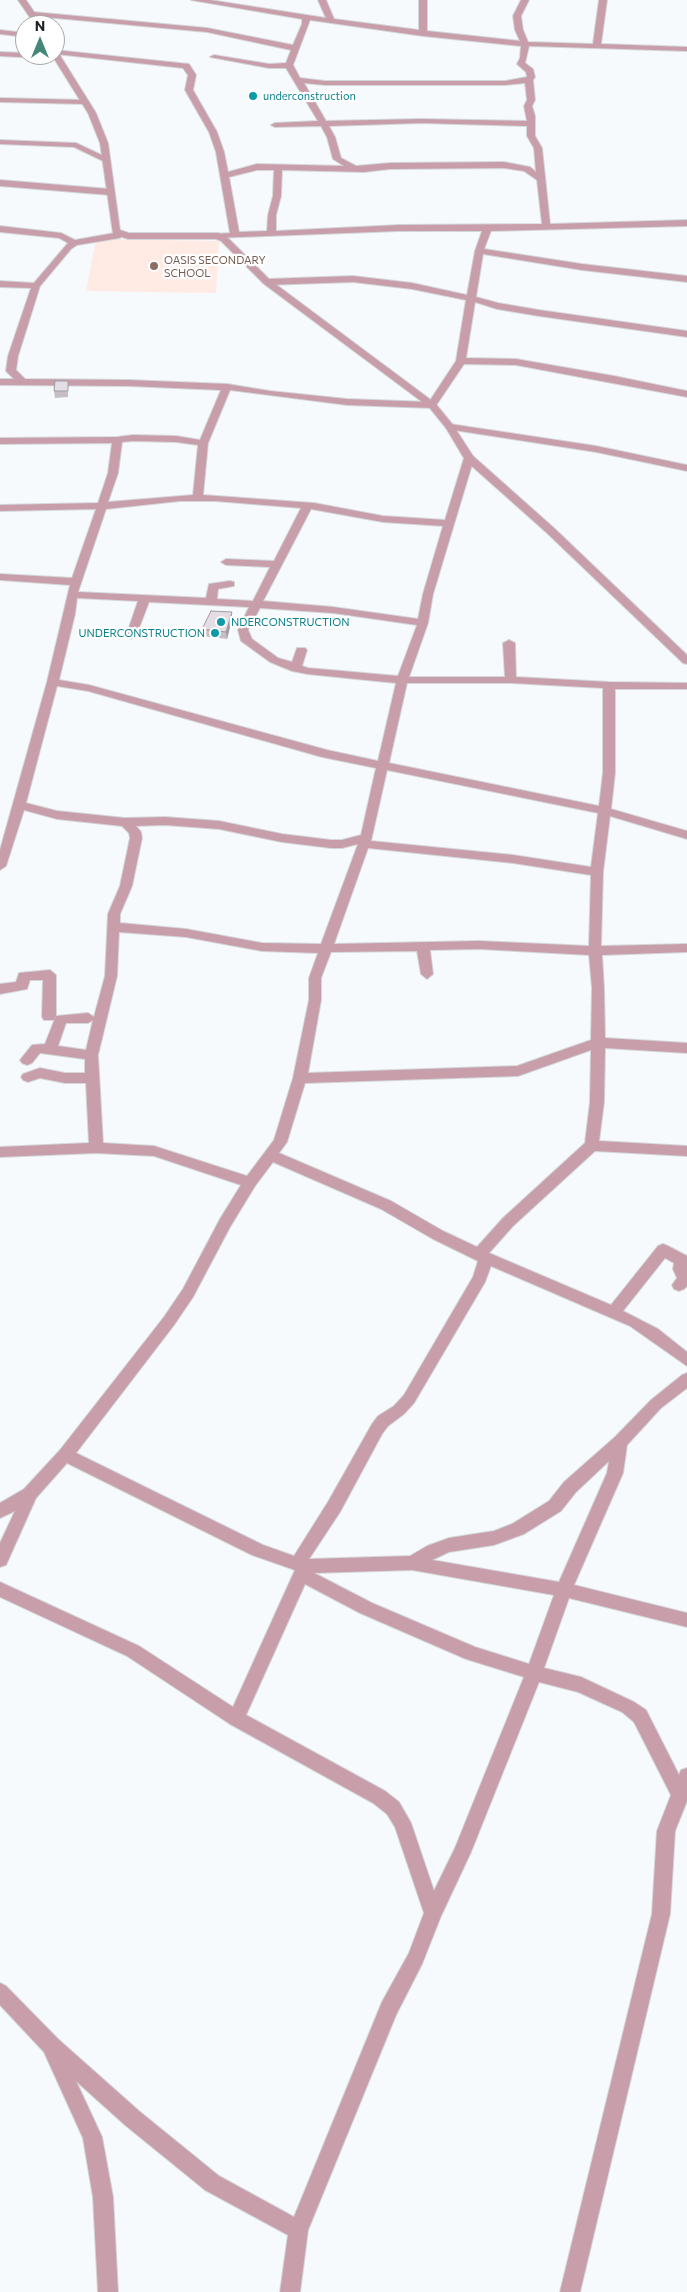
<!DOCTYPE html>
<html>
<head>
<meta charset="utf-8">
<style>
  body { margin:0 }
  #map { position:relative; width:687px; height:2292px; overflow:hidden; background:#f7fafd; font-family:Commissioner,sans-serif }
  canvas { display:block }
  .north { position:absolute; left:15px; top:15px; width:50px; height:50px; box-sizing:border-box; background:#fff; border:1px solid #a5a7a8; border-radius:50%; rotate:0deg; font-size:14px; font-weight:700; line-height:20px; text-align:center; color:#1f2225 }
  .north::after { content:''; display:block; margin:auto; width:18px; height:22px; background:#448778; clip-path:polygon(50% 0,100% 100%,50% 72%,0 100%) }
</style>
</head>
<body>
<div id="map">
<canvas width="687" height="2292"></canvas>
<div class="north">N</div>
</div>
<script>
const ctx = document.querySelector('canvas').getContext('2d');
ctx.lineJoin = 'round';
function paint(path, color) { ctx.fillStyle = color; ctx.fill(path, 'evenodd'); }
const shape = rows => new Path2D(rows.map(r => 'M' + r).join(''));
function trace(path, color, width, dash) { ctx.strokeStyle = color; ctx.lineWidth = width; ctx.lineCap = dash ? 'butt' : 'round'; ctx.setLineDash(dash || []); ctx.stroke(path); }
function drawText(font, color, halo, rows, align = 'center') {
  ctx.font = font + ' Commissioner,sans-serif'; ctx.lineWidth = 4.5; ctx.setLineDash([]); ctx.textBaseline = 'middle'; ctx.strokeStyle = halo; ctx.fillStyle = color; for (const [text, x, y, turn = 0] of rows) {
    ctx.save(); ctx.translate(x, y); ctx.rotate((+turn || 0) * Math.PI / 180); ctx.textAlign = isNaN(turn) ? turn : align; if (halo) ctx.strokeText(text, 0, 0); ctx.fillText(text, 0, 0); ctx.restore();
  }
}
paint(shape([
  [96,239,219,241,216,293,86,291]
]), '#ffebe4');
const minor = shape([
  [191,0,210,0,326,18,318,0,326,0,334,19,419,30,419,0,427,0,427,31,520,41,515,30,513,16,521,0,529,0,521,16,523,30,528,42,593,44,599,0,607,0,601,44,687,47,687,51,529,46,525,63,533,69,535,77,533,80,535,100,532,106,535,116,535,136,542,148,550,224,687,220,687,226,491,231,484,249,582,264,687,276,687,282,582,270,483,254,476,297,498,303,539,310,687,331,687,337,539,316,497,309,475,302,466,358,516,359,614,376,687,391,687,397,516,365,464,364,435,407,432,408,347,405,230,390,208,443,203,495,314,503,383,516,445,520,464,458,469,455,473,456,474,458,433,594,428,623,409,677,505,677,503,643,509,640,515,643,516,677,609,682,687,683,687,689,615,689,615,773,611,809,687,831,687,839,610,816,603,872,601,946,687,944,687,952,602,955,604,988,605,1038,687,1043,687,1053,605,1048,604,1102,599,1141,687,1146,687,1156,595,1151,513,1226,489,1253,611,1305,658,1246,663,1244,668,1246,687,1256,687,1286,684,1289,679,1291,674,1289,672,1285,677,1278,673,1269,674,1263,665,1258,623,1311,658,1329,687,1352,687,1366,630,1326,491,1266,485,1282,414,1403,404,1414,388,1426,382,1434,340,1512,309,1559,410,1556,427,1546,449,1538,494,1531,512,1524,549,1501,564,1482,615,1437,651,1400,682,1375,687,1373,687,1388,661,1408,627,1445,623,1473,574,1585,687,1613,687,1627,569,1598,544,1668,581,1677,634,1702,646,1710,679,1775,681,1770,687,1768,687,1801,675,1831,670,1914,580,2292,560,2292,652,1914,657,1831,671,1795,634,1722,622,1712,578,1692,539,1682,471,1852,441,1916,422,1964,396,2015,308,2230,300,2292,280,2292,288,2235,205,2190,125,2125,76,2081,102,2137,113,2197,118,2292,98,2292,93,2197,83,2138,44,2052,0,2005,0,1983,6,1986,58,2039,139,2111,219,2176,294,2217,382,2002,409,1953,424,1913,395,1827,387,1814,373,1803,230,1724,127,1656,0,1597,0,1582,139,1646,233,1707,295,1570,252,1555,67,1463,36,1498,6,1565,0,1567,0,1543,15,1511,0,1518,0,1503,24,1489,60,1450,164,1317,183,1289,220,1219,241,1185,154,1156,96,1153,0,1157,0,1147,89,1143,86,1083,65,1083,40,1078,28,1082,23,1080,21,1077,23,1074,40,1068,65,1073,85,1073,85,1059,40,1053,32,1063,27,1065,22,1063,20,1060,32,1045,45,1044,56,1016,88,1013,94,1017,105,976,108,914,120,886,130,838,129,833,122,826,57,819,24,810,6,866,0,870,0,850,47,682,70,585,0,580,0,574,72,578,96,509,0,511,0,505,98,503,108,473,112,443,0,444,0,438,117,437,133,435,176,436,200,440,221,390,129,386,0,385,0,379,14,379,6,371,8,356,31,288,0,287,0,281,34,283,68,243,59,238,0,232,0,226,61,233,75,240,120,232,124,235,120,238,77,245,71,249,40,286,18,356,16,370,25,379,129,380,227,384,270,391,347,399,429,402,456,361,466,300,412,289,353,282,267,285,262,282,267,279,353,276,412,283,467,295,475,251,482,231,399,231,215,238,215,234,230,233,216,152,209,132,185,90,188,75,183,68,56,54,55,50,189,64,196,75,193,90,217,132,224,152,228,172,257,164,344,166,333,159,327,137,321,126,275,127,271,125,275,123,318,121,286,68,269,68,210,57,214,55,269,64,286,63,291,50,207,32,33,16,29,14,33,12,207,28,293,45,302,24,302,19,191,0],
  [310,20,423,36,521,46,520,58,517,64,526,72,527,77,505,81,325,81,300,78,293,65,310,20],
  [304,83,325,85,505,85,525,83,527,100,524,106,527,121,421,119,326,121,304,83],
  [421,123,527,126,527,136,534,148,536,172,530,167,504,162,390,163,356,166,341,158,335,137,329,126,421,123],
  [504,168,524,171,537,180,542,224,399,225,276,231,276,215,281,196,282,170,364,172,390,169,504,168],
  [257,170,274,170,273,196,268,215,267,231,239,232,229,177,257,170],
  [133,441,176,442,198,445,193,495,108,502,118,473,122,442,133,441],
  [180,501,215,501,301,508,274,561,226,559,221,562,226,565,270,567,253,601,217,599,218,589,234,586,234,582,230,581,209,584,206,598,78,592,106,509,180,501],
  [311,509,383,522,443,526,423,594,418,619,333,607,263,601,311,509],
  [77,598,138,601,126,636,131,639,136,636,149,602,249,607,238,630,241,641,270,662,292,671,307,674,396,683,378,761,327,750,89,685,59,680,75,614,77,598],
  [260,608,333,613,417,625,398,676,308,668,302,666,307,650,305,648,297,648,292,662,278,658,252,639,248,630,260,608],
  [407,683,511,683,603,688,603,773,599,806,389,763,407,683],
  [57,686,88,691,322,757,376,768,361,835,342,840,331,840,282,834,219,821,165,817,125,818,57,811,26,803,57,686],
  [387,770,598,813,591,867,513,855,371,841,387,770],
  [165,825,219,829,282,842,331,848,342,848,358,844,321,944,262,943,186,929,120,923,120,914,132,886,142,838,141,832,136,826,165,825],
  [368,848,513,863,591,875,589,946,479,941,334,944,368,848],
  [119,932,186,937,262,951,318,953,309,978,309,1000,293,1078,274,1140,247,1176,154,1146,103,1143,98,1055,117,976,119,932],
  [479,949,589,955,592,988,591,1040,517,1066,308,1073,321,1000,321,978,331,952,417,951,421,974,427,979,433,974,430,950,479,949],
  [93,1020,86,1050,58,1046,66,1023,88,1023,93,1020],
  [591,1050,590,1102,585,1143,503,1218,477,1247,443,1231,391,1201,279,1153,287,1142,305,1083,518,1076,591,1050],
  [273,1162,381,1209,433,1239,478,1261,473,1277,404,1395,394,1406,378,1416,372,1424,328,1502,294,1556,263,1545,76,1453,174,1325,193,1297,230,1227,255,1186,273,1162],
  [609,1461,607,1473,559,1582,432,1560,449,1552,494,1545,524,1534,561,1511,576,1492,609,1461],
  [412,1570,554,1595,529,1664,475,1647,372,1603,314,1573,412,1570],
  [305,1584,360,1613,466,1659,524,1677,455,1848,434,1891,411,1823,399,1802,385,1791,246,1715,305,1584],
  [0,30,25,33,25,37,0,34,0,30],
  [0,52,25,53,25,55,57,55,61,57,57,59,0,56,0,52],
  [0,98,85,100,89,102,85,104,0,102,0,98],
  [0,140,76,143,110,159,103,161,74,147,0,144,0,140],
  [0,180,110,189,114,192,110,195,0,186,0,180],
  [450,424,596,446,687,465,687,471,596,452,447,429,445,427,450,424],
  [50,970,56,975,56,1017,54,1020,44,1020,42,1017,43,980,30,980,27,989,0,994,0,984,16,982,19,973,50,970]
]);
const tertiary = shape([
  [18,0,26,0,43,25,35,25,18,0],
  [55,48,59,50,61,57,96,113,108,143,120,230,129,233,218,233,227,237,270,280,435,403,453,425,473,456,555,529,687,655,687,664,683,663,547,533,465,460,446,428,429,407,264,284,221,241,216,239,128,239,113,234,100,143,88,113,53,57,55,48]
]);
trace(minor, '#d4d7da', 2);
trace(tertiary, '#d4d7da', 2);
paint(minor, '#c79ea9');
paint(tertiary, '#c79ea9');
paint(shape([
  [68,381,68,397,55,398,54,391],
  [232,619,227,639,202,636,202,629]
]), '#c5bec5');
paint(shape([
  [232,612,232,619,227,639,226,632]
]), '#a09ba0');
const building = shape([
  [55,381,68,381,68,391,54,391,55,381],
  [211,611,232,612,226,632,202,629,211,611]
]);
paint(building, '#e5dde5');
trace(building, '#a09ba0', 1);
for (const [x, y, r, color] of [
  [253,96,5,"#0f9aa8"],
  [154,266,5,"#8d6e63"],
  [221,622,5,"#0f9aa8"],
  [215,633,5,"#0f9aa8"]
]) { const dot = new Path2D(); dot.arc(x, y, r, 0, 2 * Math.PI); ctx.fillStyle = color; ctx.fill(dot); trace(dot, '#fff', 2); }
drawText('11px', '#0d838f', '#fff', [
  ["underconstruction",263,96],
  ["NDERCONSTRUCTION",231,622],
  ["UNDERCONSTRUCTION",205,633,"right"]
], 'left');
drawText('11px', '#785e54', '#fff', [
  ["OASIS SECONDARY",164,260],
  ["SCHOOL",164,273]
], 'left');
</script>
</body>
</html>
